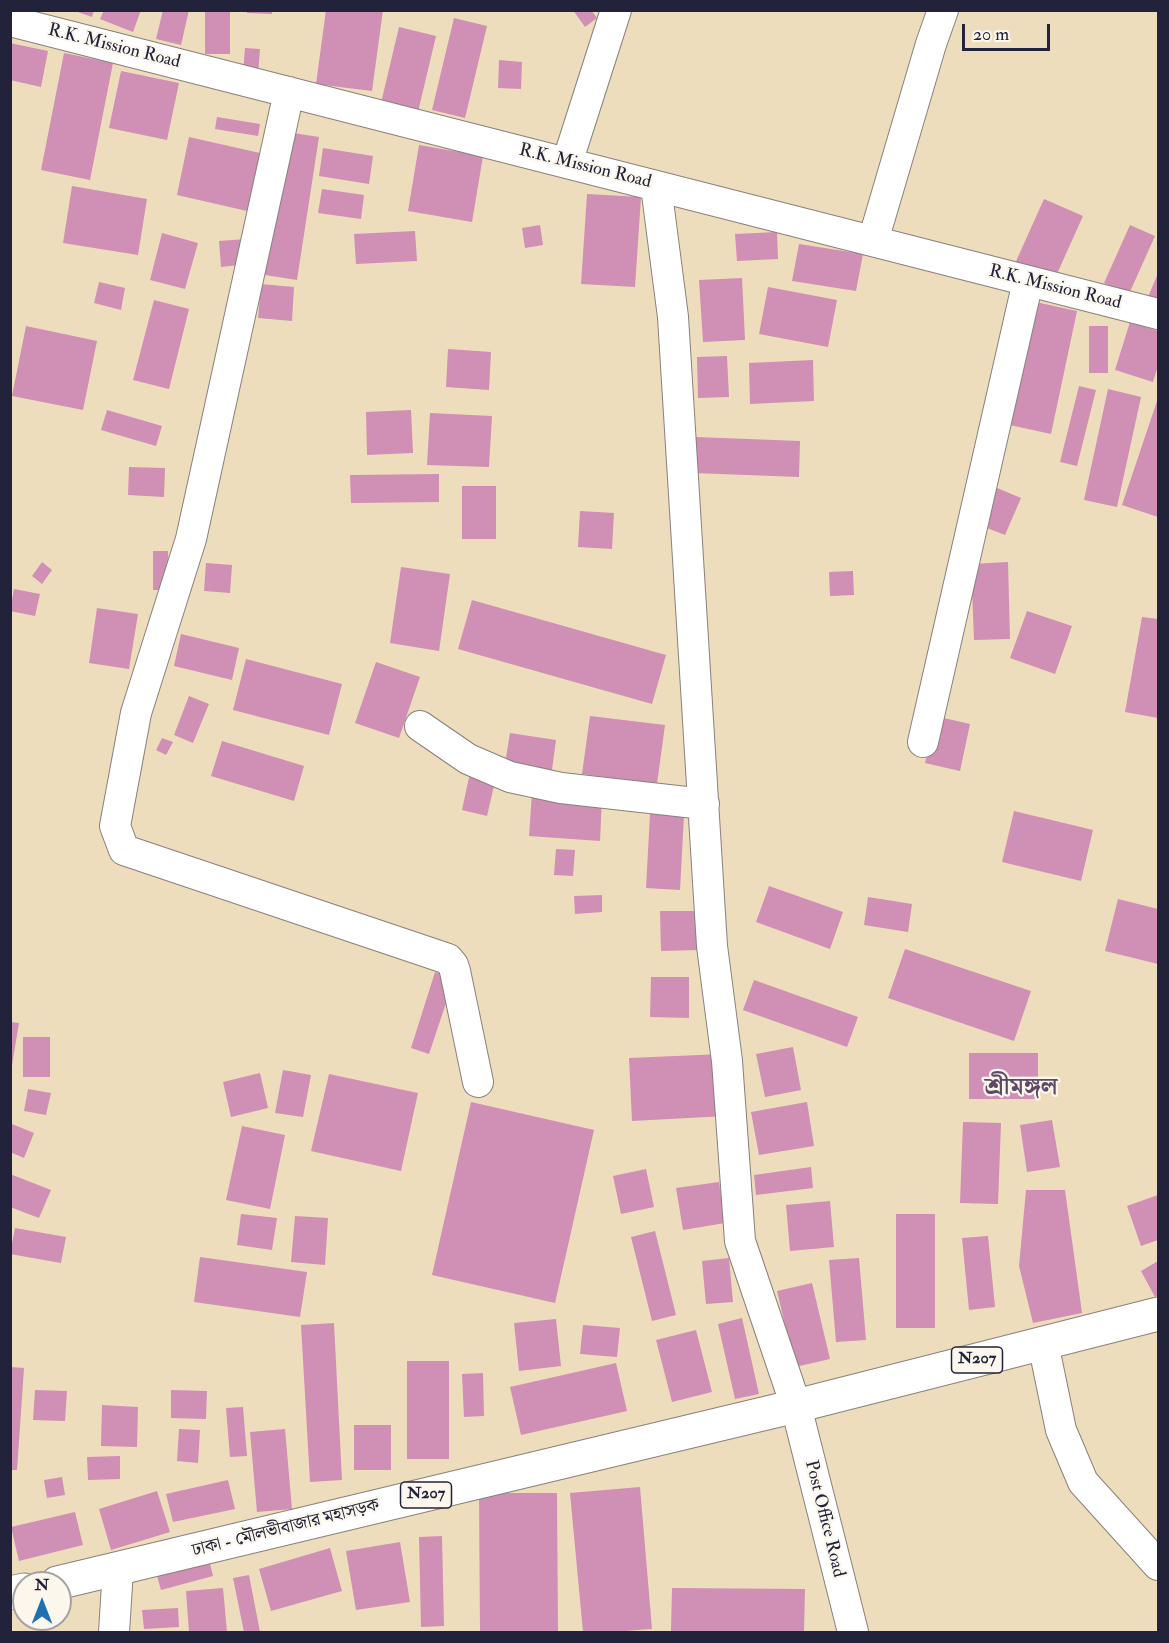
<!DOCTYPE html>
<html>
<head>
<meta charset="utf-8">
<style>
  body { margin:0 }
  #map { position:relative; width:1169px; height:1643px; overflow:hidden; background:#eeddbc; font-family:"IM FELL Double Pica",serif }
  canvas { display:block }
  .frame { position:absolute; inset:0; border:12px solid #22223b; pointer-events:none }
  .north { position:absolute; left:12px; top:1571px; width:60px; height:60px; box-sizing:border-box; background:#fbf7ec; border:2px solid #a4a2a5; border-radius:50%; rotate:0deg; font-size:16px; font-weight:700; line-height:24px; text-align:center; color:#22223b }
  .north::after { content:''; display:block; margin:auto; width:21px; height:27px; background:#1f6fb2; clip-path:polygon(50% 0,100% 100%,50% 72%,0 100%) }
  .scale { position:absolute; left:962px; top:24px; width:88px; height:27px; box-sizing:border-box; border:3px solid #22223b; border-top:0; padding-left:8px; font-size:18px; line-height:21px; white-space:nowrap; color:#22223b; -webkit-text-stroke:4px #fbf7ec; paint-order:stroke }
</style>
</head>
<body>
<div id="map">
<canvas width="1169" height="1643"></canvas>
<div class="frame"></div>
<div class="north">N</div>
<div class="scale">20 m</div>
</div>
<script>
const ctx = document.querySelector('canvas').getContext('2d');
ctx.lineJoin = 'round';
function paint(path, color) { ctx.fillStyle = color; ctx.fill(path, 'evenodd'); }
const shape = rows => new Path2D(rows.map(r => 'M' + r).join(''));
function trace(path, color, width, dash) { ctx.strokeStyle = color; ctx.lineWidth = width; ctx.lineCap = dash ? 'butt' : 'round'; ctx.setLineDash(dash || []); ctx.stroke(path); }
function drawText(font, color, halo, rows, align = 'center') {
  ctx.font = font + ' "IM FELL Double Pica","Noto Serif Bengali",serif'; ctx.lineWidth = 4.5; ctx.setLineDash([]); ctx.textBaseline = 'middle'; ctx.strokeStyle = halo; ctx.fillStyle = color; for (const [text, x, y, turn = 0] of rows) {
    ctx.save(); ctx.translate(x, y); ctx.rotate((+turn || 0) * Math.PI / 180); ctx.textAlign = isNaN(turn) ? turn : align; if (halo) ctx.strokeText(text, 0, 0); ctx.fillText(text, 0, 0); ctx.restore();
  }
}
paint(shape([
  [72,10,94,10,92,17],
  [104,10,141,10,133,32,100,19],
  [163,10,189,10,181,45,156,39],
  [205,10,230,10,230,54,205,54],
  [247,10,272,10,272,14,247,13],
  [326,10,383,10,372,91,316,84],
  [573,10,591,10,597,18,585,27],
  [454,18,487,26,465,118,432,110],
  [399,27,436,36,418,112,381,103],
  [10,43,48,51,41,87,10,80],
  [245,48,260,49,258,75,243,73],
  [64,53,113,63,90,180,41,170],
  [499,60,522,62,521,89,498,88],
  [121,71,179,83,167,140,109,128],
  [217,117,260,124,258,136,215,129],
  [287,132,319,137,297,280,265,275],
  [189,137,260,153,247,211,177,195],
  [419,145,483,156,472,222,408,211],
  [323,148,373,156,369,184,319,176],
  [72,186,147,199,138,255,63,243],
  [322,189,364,195,361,219,318,213],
  [587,194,641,197,635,287,581,284],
  [1044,199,1083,216,1052,285,1013,268],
  [540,225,543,245,525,248,522,228],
  [1130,225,1155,236,1129,294,1104,283],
  [415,231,417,261,356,264,354,234],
  [777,232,778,259,737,261,735,234],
  [162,233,198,243,185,289,150,280],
  [246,239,248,264,221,267,219,241],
  [799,244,863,254,856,291,792,281],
  [1158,273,1158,307,1146,302],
  [742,278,745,340,703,342,699,280],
  [99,282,125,288,121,310,94,303],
  [261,284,294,287,292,321,258,318],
  [768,287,837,300,828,347,759,334],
  [154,300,189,309,169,389,133,380],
  [1031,301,1077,311,1051,434,1005,424],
  [1130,322,1158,331,1158,366,1153,382,1115,370],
  [26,326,97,341,83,410,12,396],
  [1089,326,1108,326,1108,373,1089,373],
  [448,349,491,352,489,390,446,387],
  [727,356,729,397,698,398,697,357],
  [813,360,814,401,750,404,749,363],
  [1079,386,1096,390,1077,466,1060,462],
  [1108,389,1141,397,1117,507,1084,500],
  [1158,398,1158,517,1122,505],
  [107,410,162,426,156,446,101,430],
  [411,410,413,453,367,455,366,412],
  [430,413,492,416,489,467,427,465],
  [696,437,800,441,799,477,694,473],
  [129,467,165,468,164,497,128,495],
  [439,474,439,502,351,503,350,475],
  [990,485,1021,498,1005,535,974,523],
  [462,486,496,486,496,539,462,539],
  [580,511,614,513,612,549,578,547],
  [153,551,168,551,168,590,153,590],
  [42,562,52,570,42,584,32,576],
  [1008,562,1010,639,974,640,971,564],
  [206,563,232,565,230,593,204,591],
  [401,567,450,574,439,651,390,643],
  [853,571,854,595,830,596,829,572],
  [14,589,40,594,35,616,10,611],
  [472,600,666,655,652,704,458,649],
  [97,608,138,614,129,669,89,663],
  [1027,611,1072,626,1055,674,1010,658],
  [1142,617,1158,619,1158,718,1125,712],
  [181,634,239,648,232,680,174,666],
  [246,659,342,684,329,735,233,710],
  [376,662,420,677,399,738,355,723],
  [189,696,209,704,193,743,174,735],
  [590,716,665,725,657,784,582,774],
  [935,716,970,724,960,771,925,763],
  [510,733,556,740,551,777,504,770],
  [162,738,173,742,166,755,156,750],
  [222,741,304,766,294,801,211,776],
  [471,768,497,773,487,816,462,810],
  [532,793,602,798,600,841,529,836],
  [1014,811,1093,830,1081,881,1002,862],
  [650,814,684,816,680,890,646,888],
  [556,849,575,850,573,876,554,875],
  [769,886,843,912,830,949,756,922],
  [602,895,602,912,575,914,574,896],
  [868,897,912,904,908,932,864,925],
  [1118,899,1158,909,1158,964,1105,951],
  [660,911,699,911,699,950,661,951],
  [905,949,1031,991,1014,1041,888,998],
  [435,972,454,979,429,1054,411,1048],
  [651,977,689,977,689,1018,650,1017],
  [754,980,858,1017,847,1047,743,1010],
  [10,1022,19,1023,12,1065,10,1065],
  [23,1037,50,1037,50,1077,23,1077],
  [793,1047,801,1090,765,1097,756,1054],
  [969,1053,1038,1053,1038,1099,969,1099],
  [723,1054,726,1116,632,1121,629,1058],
  [283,1070,311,1075,303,1117,275,1113],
  [260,1073,268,1108,231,1117,223,1082],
  [329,1074,418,1093,401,1171,311,1151],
  [28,1089,51,1093,46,1115,24,1111],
  [471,1102,594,1130,555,1303,432,1275],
  [807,1102,814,1146,759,1155,751,1112],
  [1052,1120,1060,1167,1027,1172,1020,1125],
  [963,1122,1001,1123,998,1204,960,1203],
  [12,1124,34,1133,24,1158,10,1152],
  [242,1126,285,1135,270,1209,226,1200],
  [811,1167,813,1188,756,1195,754,1175],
  [646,1169,654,1207,621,1214,613,1176],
  [10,1174,51,1190,39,1218,10,1207],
  [719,1182,725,1223,683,1230,676,1188],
  [1026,1190,1065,1190,1082,1313,1033,1323,1019,1266],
  [1158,1195,1158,1240,1141,1246,1127,1206],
  [830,1201,834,1247,790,1251,786,1205],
  [241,1214,277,1218,272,1250,237,1245],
  [896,1214,935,1214,935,1328,896,1328],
  [295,1216,328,1218,325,1265,291,1262],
  [15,1228,66,1237,61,1263,10,1254],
  [655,1231,676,1315,652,1321,631,1237],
  [988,1236,995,1307,969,1310,962,1238],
  [200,1257,307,1272,300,1317,194,1302],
  [729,1258,733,1302,706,1304,702,1261],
  [859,1258,866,1340,836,1342,829,1260],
  [1158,1261,1158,1295,1155,1297,1141,1271],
  [812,1283,830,1359,795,1367,777,1291],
  [742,1318,759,1394,735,1399,718,1324],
  [556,1319,561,1366,519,1371,514,1323],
  [334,1323,342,1480,310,1482,301,1325],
  [583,1325,620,1328,617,1357,580,1354],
  [696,1330,712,1392,672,1402,656,1340],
  [407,1361,449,1361,449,1459,407,1459],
  [616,1363,627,1411,521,1435,510,1387],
  [10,1367,24,1368,17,1470,10,1470],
  [483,1373,484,1416,464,1417,462,1374],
  [35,1390,67,1391,65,1421,33,1420],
  [171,1390,207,1391,206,1419,171,1418],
  [102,1405,138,1407,137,1447,101,1446],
  [243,1407,247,1456,230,1457,226,1408],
  [354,1425,391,1425,391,1470,354,1470],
  [179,1429,200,1430,198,1463,177,1461],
  [285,1429,292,1509,257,1512,250,1432],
  [120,1456,120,1479,88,1480,87,1457],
  [62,1477,65,1495,47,1498,44,1480],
  [228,1480,235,1509,173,1522,166,1494],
  [640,1487,652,1629,611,1632,583,1632,570,1493],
  [157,1491,170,1532,111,1550,99,1509],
  [479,1493,557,1493,558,1632,480,1632],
  [75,1512,83,1545,19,1561,11,1527],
  [442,1536,444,1626,421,1627,419,1537],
  [400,1542,410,1602,356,1610,346,1551],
  [330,1548,342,1591,271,1611,259,1569],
  [208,1555,213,1576,161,1590,155,1569],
  [249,1575,260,1632,244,1632,233,1578],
  [223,1588,227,1632,189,1632,186,1591],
  [672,1588,805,1589,804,1632,671,1631],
  [178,1608,179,1627,144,1629,142,1610]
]), '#d08fb4');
const street = shape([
  [10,21,1158,314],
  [289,92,191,539,136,713,115,826,124,850,448,959,453,965,455,971,478,1082],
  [567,163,616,10],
  [656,186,673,317,712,946,727,1061,740,1241,796,1406,853,1632],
  [873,241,931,44,943,10],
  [420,726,468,759,510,777,561,788,704,804],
  [923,742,1028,281],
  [1043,1343,1061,1430,1083,1482,1158,1565],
  [114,1632,118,1569]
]);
const highway = shape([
  [57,1583,796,1406,1158,1314],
  [10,1593,24,1590]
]);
trace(street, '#88807c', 32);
trace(highway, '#88807c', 35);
trace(street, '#fff', 30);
trace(highway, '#fff', 33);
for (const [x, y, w] of [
  [977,1360,51],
  [426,1495,51]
]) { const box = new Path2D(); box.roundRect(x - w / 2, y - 13, w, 26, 4.5); ctx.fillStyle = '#fbf7ec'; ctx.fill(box); trace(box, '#22223b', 1.5); }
drawText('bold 16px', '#22223b', null, [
  ["N207",977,1360],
  ["N207",426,1495]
]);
drawText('18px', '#22223b', '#fbf7ec', [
  ["R.K. Mission Road",114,47,14],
  ["R.K. Mission Road",585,167,14],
  ["R.K. Mission Road",1055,288,14],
  ["Post Office Road",824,1519,76],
  ["ঢাকা - মৌলভীবাজার মহাসড়ক",286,1529,-14]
]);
drawText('bold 24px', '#5f4865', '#fbf7ec', [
  ["শ্রীমঙ্গল",1021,1089]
]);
</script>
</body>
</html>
